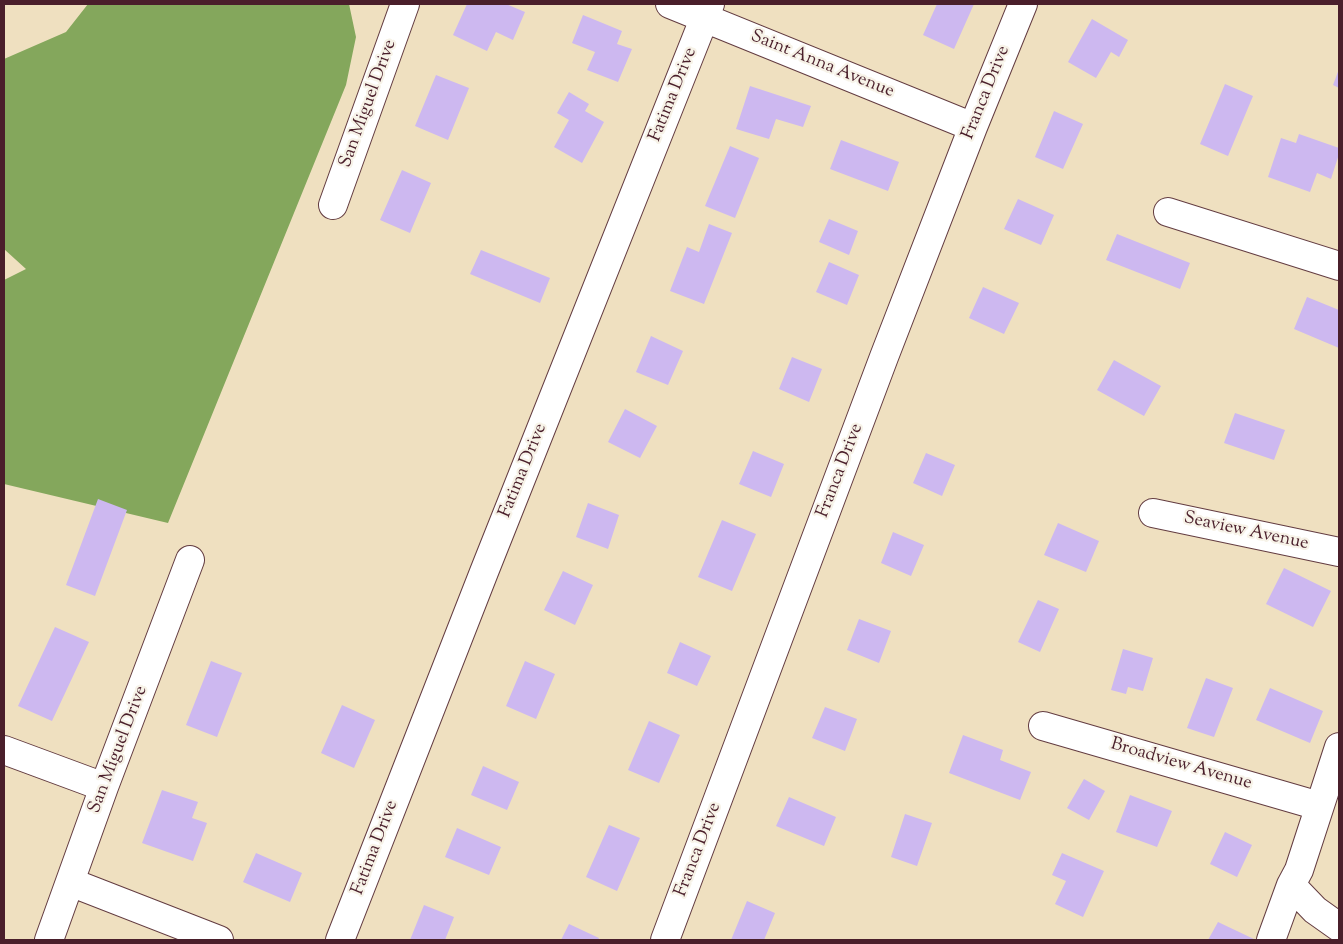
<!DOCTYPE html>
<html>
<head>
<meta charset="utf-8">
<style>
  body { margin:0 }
  #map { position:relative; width:1343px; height:944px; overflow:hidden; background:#efe0c0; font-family:"Sorts Mill Goudy",serif }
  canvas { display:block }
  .frame { position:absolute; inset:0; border:5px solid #4a1f2b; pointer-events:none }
</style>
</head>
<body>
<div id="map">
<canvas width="1343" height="944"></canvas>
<div class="frame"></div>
</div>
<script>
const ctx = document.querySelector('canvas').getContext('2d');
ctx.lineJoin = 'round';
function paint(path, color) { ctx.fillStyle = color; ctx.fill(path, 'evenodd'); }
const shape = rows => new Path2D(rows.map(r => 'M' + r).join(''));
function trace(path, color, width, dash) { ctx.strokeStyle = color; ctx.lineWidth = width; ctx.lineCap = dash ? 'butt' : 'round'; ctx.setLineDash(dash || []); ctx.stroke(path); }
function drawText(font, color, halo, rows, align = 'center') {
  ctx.font = font + ' "Sorts Mill Goudy",serif'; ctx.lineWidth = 4.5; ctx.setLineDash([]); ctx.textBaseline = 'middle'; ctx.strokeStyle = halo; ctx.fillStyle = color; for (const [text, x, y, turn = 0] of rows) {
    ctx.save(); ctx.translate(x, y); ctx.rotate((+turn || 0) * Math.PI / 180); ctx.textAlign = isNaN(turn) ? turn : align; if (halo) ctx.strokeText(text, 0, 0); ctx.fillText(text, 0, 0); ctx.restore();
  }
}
paint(shape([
  [88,4,349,4,356,37,346,85,168,523,4,484,4,280,26,269,4,249,4,59,66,32]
]), '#84a75c');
paint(shape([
  [467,4,506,4,525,12,513,40,496,32,487,51,453,35],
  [937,4,974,4,954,49,923,35],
  [583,15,622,31,617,44,632,49,618,82,587,70,595,52,572,43],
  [1092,19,1128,40,1119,57,1111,52,1096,78,1068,62],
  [1339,69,1339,88,1333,85],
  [436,75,469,88,448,140,415,126],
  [1225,84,1253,96,1228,156,1200,144],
  [750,86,811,106,803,127,776,119,769,139,736,129],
  [569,92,589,104,585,111,604,122,582,163,554,147,569,120,557,113],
  [1054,111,1083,124,1063,169,1035,157],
  [1299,134,1339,148,1339,154,1331,179,1317,173,1310,192,1268,177,1281,138,1296,143],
  [841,140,899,162,888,191,830,169],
  [730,146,759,158,735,218,705,206],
  [402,170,431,183,410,233,380,220],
  [1018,199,1054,215,1041,245,1004,229],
  [829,219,858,231,849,255,819,242],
  [709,224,732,233,704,304,670,291,687,247,699,252],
  [1117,234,1190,263,1180,289,1106,260],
  [481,250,550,278,540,303,470,274],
  [829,262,859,275,847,305,816,292],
  [983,287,1019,303,1004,334,969,318],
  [1307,297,1339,310,1339,348,1294,329],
  [651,336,683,351,668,385,636,372],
  [792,357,822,369,809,402,779,389],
  [1114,360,1161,386,1144,416,1097,390],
  [625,409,657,426,640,458,608,442],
  [1235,413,1285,430,1274,460,1224,443],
  [753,451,784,464,771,497,739,484],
  [926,453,955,465,942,496,913,483],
  [98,499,127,510,95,596,66,585],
  [588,503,619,515,608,549,576,537],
  [722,520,756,534,732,591,698,577],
  [1058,523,1099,541,1086,572,1044,555],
  [893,532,924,545,911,576,881,563],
  [1284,568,1331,591,1313,627,1266,604],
  [563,571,593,585,575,625,544,610],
  [1038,600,1059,609,1040,652,1018,642],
  [859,619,891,631,879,663,847,650],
  [55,627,89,642,52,721,18,706],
  [680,642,711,656,697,686,667,673],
  [1123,649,1153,658,1143,691,1128,687,1126,694,1111,690],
  [211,661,242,673,217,737,186,725],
  [525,661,555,674,536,719,506,706],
  [1206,678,1233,688,1214,737,1187,728],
  [1270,688,1323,711,1310,743,1256,720],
  [342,705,375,720,354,768,321,753],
  [825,707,857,719,845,751,812,738],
  [649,721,680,735,659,783,628,770],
  [963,735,1003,750,1000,760,1031,772,1020,800,949,773],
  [483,766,519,782,507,810,471,795],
  [1084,779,1105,791,1089,820,1067,808],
  [162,790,198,802,192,818,207,823,193,861,142,843],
  [1130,795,1172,811,1157,847,1116,832],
  [789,797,836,817,824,846,776,826],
  [905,814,932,823,917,866,891,857],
  [609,825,640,838,617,891,586,877],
  [457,828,501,847,489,875,445,857],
  [1225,832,1252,845,1237,877,1210,864],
  [256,853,302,873,290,902,243,882],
  [1062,853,1104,871,1083,917,1055,904,1066,881,1052,875],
  [747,901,775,913,764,940,731,940],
  [424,905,454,917,445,940,410,940],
  [1218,922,1256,940,1208,940],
  [569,924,599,938,598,940,561,940]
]), '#cdb8f0');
const minor = shape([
  [670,4,973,127],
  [333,205,405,4],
  [1168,212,1339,266],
  [1153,513,1339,552],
  [1043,726,1319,806],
  [4,750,104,787],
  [70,882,219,940],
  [1291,885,1315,910,1339,927],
  [49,940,104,787,190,560],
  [340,940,484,572,710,4],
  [665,940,884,357,973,127,1023,4],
  [1271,940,1291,885,1299,870,1339,747]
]);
trace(minor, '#633c41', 30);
trace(minor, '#fff', 28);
drawText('18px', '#4a1f2b', '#f7f3e8', [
  ["Saint Anna Avenue",822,65,22],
  ["Franca Drive",987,93,-68],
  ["Fatima Drive",674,95,-68],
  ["San Miguel Drive",369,104,-70],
  ["Fatima Drive",524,471,-68],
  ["Franca Drive",841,471,-69],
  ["Seaview Avenue",1246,532,12],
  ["San Miguel Drive",119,750,-69],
  ["Broadview Avenue",1181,765,16],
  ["Fatima Drive",376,848,-69],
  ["Franca Drive",699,850,-69]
]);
</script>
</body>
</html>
